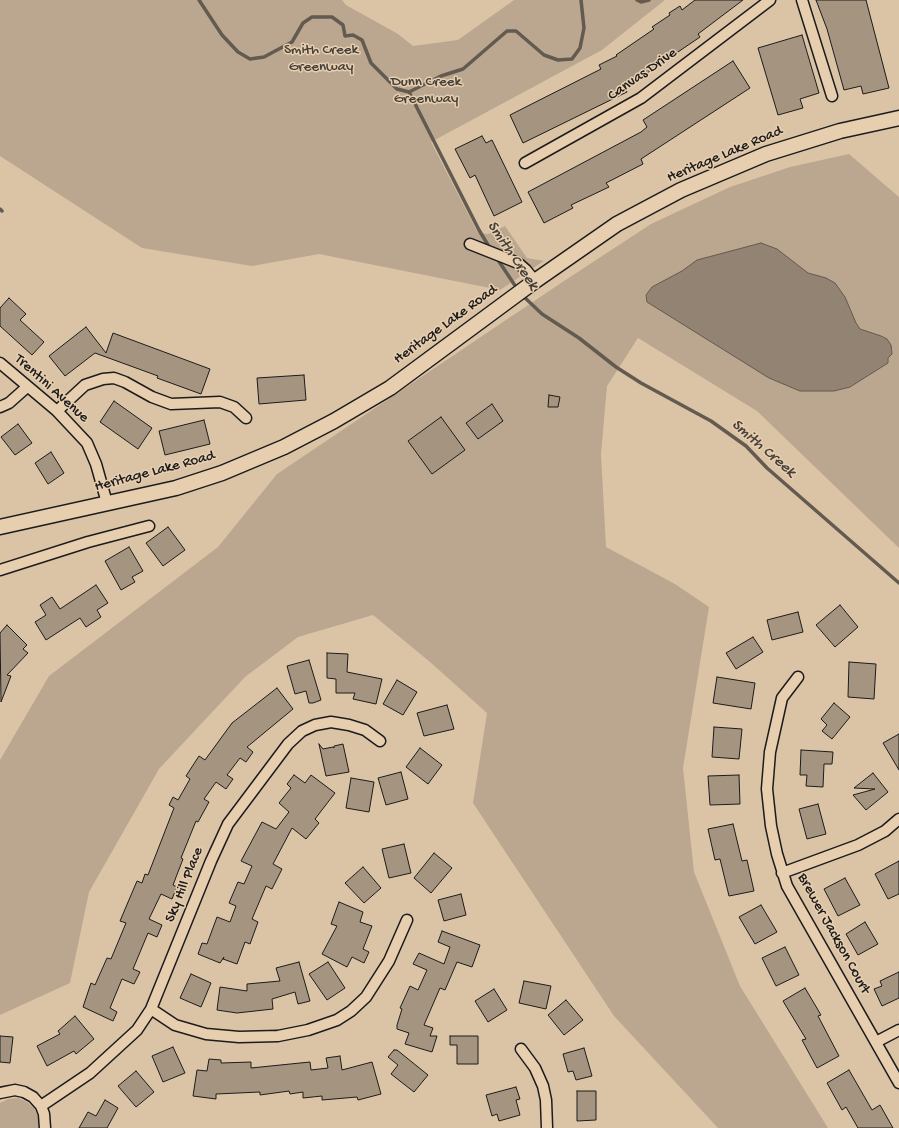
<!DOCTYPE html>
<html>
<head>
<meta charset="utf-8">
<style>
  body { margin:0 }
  canvas { display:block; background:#dbc3a6 }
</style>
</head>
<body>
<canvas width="899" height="1128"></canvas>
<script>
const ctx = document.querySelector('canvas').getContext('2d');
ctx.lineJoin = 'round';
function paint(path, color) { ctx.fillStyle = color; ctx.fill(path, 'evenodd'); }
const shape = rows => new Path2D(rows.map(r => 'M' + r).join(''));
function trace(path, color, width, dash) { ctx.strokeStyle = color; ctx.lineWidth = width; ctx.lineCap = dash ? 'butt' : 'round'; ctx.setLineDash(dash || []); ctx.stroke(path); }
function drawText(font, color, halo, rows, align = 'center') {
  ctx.font = font + ' "Gochi Hand",sans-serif'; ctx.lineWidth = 3; ctx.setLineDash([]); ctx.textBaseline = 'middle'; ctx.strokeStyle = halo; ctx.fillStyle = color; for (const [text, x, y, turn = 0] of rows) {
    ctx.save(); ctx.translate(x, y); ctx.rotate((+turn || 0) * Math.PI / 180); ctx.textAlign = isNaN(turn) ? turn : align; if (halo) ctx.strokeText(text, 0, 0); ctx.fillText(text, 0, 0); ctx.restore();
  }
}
paint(shape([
  [0,0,342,0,346,5,398,34,413,46,458,40,514,0,665,0,602,50,431,142,478,233,488,234,505,226,527,258,544,261,500,290,319,254,252,266,142,248,0,156],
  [849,154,899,197,899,548,757,411,638,338,607,386,601,454,606,547,675,584,709,607,683,768,694,872,740,986,828,1128,718,1128,614,1016,473,803,487,713,430,662,373,615,298,637,245,677,159,769,89,892,70,983,0,1015,0,760,49,676,218,547,277,474,561,283,651,224,730,187,790,167],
  [18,1098,27,1102,34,1108,38,1117,39,1128,0,1128,0,1103,8,1099]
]), '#bba78f');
const water = shape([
  [761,243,777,249,808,273,826,278,835,283,845,297,856,323,860,329,881,336,887,339,891,345,892,354,888,358,888,363,850,387,834,391,800,391,769,378,647,302,646,295,652,287,682,271,697,260,761,243]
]);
paint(water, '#928372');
trace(water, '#635a50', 1);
trace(shape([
  [199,0,222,35,238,52,250,59,264,57,292,42,303,23,312,17,332,17,343,25,345,36,353,35,362,40,371,63,397,89,409,92,479,230,491,250],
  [637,0,641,2,649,0],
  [409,92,441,76,463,69,507,31,516,31,544,55,558,60,572,59,580,48,584,28,581,0],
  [0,209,2,211],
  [496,257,518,290],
  [522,295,542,314,579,338,616,367,641,383,711,421,746,446,767,468,899,583]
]), '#635a50', 3.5);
const building = shape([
  [695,0,743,0,698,34,700,37,625,88,627,92,523,143,510,115,601,69,599,65,617,56,616,55,654,29,652,27,670,15,669,13,680,6,682,10,695,0],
  [816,0,866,0,889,88,863,94,861,86,844,90,827,29,816,0],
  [802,35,819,93,800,99,803,108,778,115,758,48,802,35],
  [733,61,750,88,641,159,643,164,606,183,609,187,571,205,573,208,544,223,528,192,641,132,647,127,643,120,733,61],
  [482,136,486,143,492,140,522,202,494,216,475,175,470,178,455,149,482,136],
  [9,298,26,314,20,320,44,342,32,355,0,326,0,308,9,298],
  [86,327,106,353,113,333,210,369,201,394,157,378,158,376,95,353,65,376,49,356,86,327],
  [304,375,306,400,259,404,257,378,304,375],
  [549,395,560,397,558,407,548,407,549,395],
  [114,401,152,428,138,449,100,422,114,401],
  [492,404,503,421,478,439,466,423,492,404],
  [441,417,465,450,432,474,408,441,441,417],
  [204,420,210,444,165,455,159,431,204,420],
  [18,424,32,443,15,455,1,437,18,424],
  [51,452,64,473,48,484,35,463,51,452],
  [168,527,185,550,163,566,146,543,168,527],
  [129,547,143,571,132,577,135,582,121,590,105,561,129,547],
  [96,585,108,603,97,610,101,617,86,627,80,618,46,640,35,622,46,615,40,605,52,597,60,609,96,585],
  [840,605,858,627,835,647,816,625,840,605],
  [798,612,803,632,772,640,767,620,798,612],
  [7,625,27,645,23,649,28,653,7,675,11,676,1,702,0,633,7,625],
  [753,637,763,652,736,669,726,653,753,637],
  [327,653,348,654,347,672,382,679,376,704,353,699,355,693,336,693,336,679,327,678,327,653],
  [309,660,321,700,313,703,309,703,306,691,295,694,287,666,309,660],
  [849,662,876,664,874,699,848,697,849,662],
  [717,677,755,683,751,709,713,703,717,677],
  [397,680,417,692,403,715,383,704,397,680],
  [277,688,293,709,247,747,253,752,246,762,240,758,227,775,233,779,226,789,216,782,204,799,209,802,198,822,196,821,181,858,183,859,173,885,177,887,172,899,161,894,149,919,162,925,157,937,148,933,133,969,140,972,134,984,122,979,110,1008,117,1012,113,1021,83,1007,91,983,95,985,107,958,111,959,126,923,120,921,137,881,142,883,145,874,148,875,174,808,169,805,173,797,178,800,190,779,186,776,199,756,205,760,232,723,277,688],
  [834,703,850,717,832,739,822,731,827,725,821,719,834,703],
  [447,705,454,729,424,736,417,713,447,705],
  [714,727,742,729,739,759,712,757,714,727],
  [899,734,899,770,883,743,899,734],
  [319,744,323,749,333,747,334,748,334,746,343,744,349,772,326,776,319,744],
  [420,748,442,765,428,784,406,767,420,748],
  [801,750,833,752,832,764,824,764,823,787,806,786,807,775,800,775,801,750],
  [401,772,408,799,386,805,378,778,401,772],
  [873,773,888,792,866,810,853,795,875,789,854,788,873,773],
  [294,775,305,783,311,775,335,793,315,819,319,823,306,839,292,828,273,864,282,869,272,889,266,886,252,919,258,922,250,944,245,942,237,964,223,959,224,957,220,963,198,954,202,943,207,944,217,917,230,922,236,906,229,903,238,882,244,884,252,866,241,861,262,822,276,829,289,812,279,803,291,788,287,784,294,775],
  [739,775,740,804,710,805,708,776,739,775],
  [351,778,374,782,369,812,346,808,351,778],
  [818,804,826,834,807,839,799,809,818,804],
  [733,824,742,861,747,860,754,891,729,896,720,859,715,860,708,829,733,824],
  [404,844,411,873,389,878,382,849,404,844],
  [434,853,452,868,431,893,414,878,434,853],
  [899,861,899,894,888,899,875,874,899,861],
  [363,867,381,888,364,903,345,883,363,867],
  [845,878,860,905,838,916,824,889,845,878],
  [461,894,466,915,444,921,438,900,461,894],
  [339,902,363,912,360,922,372,926,363,949,369,952,364,963,352,957,347,967,322,954,337,926,331,924,339,902],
  [761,905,777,932,755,944,739,917,761,905],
  [865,922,878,944,858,955,846,934,865,922],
  [442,931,480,945,472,967,457,962,445,990,440,988,424,1025,433,1028,430,1036,437,1036,432,1052,405,1044,409,1033,397,1029,397,1025,402,1009,400,1008,410,986,418,990,427,970,413,964,419,953,444,964,450,947,438,942,442,931],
  [785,947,799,975,776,986,762,958,785,947],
  [299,962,310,1001,298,1004,295,992,272,999,273,1009,237,1013,217,1010,220,987,247,991,247,984,280,981,276,968,299,962],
  [328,962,345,988,327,1000,309,974,328,962],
  [899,972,899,998,882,1006,874,989,882,986,880,981,899,972],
  [191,974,211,983,201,1007,180,998,191,974],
  [524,981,551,986,546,1009,519,1003,524,981],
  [805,988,821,1015,818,1016,839,1056,817,1068,802,1040,806,1039,783,1001,805,988],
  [494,989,507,1010,488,1022,475,1001,494,989],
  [566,1000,583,1020,564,1035,548,1015,566,1000],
  [75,1016,94,1039,76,1054,74,1051,47,1066,37,1046,60,1034,58,1031,75,1016],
  [0,1036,13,1037,10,1063,0,1062,0,1036],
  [450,1036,478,1036,478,1064,457,1064,457,1045,450,1045,450,1036],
  [173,1047,185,1073,163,1082,152,1056,173,1047],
  [584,1048,592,1076,576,1080,573,1071,568,1072,563,1054,584,1048],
  [394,1050,397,1050,428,1075,414,1092,391,1074,398,1065,388,1057,394,1050],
  [340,1056,342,1070,372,1062,381,1094,358,1100,357,1097,322,1100,322,1096,303,1098,303,1092,290,1094,289,1091,260,1095,260,1092,216,1094,216,1099,193,1096,197,1070,207,1071,209,1059,221,1060,221,1063,251,1062,251,1068,310,1062,311,1070,328,1068,326,1058,340,1056],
  [849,1070,872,1110,880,1105,893,1128,858,1128,846,1107,842,1110,827,1083,849,1070],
  [136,1071,154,1092,136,1107,118,1086,136,1071],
  [516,1087,520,1099,516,1100,520,1115,499,1121,497,1114,492,1116,486,1095,516,1087],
  [577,1091,596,1091,596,1120,577,1121,577,1091],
  [105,1100,118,1108,107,1128,79,1128,88,1112,96,1116,105,1100]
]);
paint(building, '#a59580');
trace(building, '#1c1c1c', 1);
const minor = shape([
  [802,0,832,96],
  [525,163,641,98,770,0],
  [470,244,518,263,526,270,535,281],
  [0,363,57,411,87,443,96,464,107,503],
  [0,407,9,403,27,387],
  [57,411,85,385,103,379,114,378,125,382,152,397,171,404,220,402,234,407,246,418],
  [0,570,88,542,149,526],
  [798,677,782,698,770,752,767,789,771,826,777,854,787,886,899,1083],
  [782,873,858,845,885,831,899,819],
  [151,1009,175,1025,206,1034,239,1037,278,1036,308,1030,337,1020,351,1011,366,997,389,961,407,920],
  [876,1042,899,1030],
  [521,1049,535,1068,543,1086,546,1100,547,1128],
  [0,1093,15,1090,24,1092,33,1097,41,1106,44,1114,45,1128],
  [41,1106,90,1073,137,1030,151,1009,211,861,228,824,288,744,302,731,315,725,331,722,349,725,365,730,380,741]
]);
const secondary = shape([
  [0,527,176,488,222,473,284,447,334,421,390,388,535,281,617,224,681,190,766,154,840,131,899,118]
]);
trace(minor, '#1c1c1c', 13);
trace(secondary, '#1c1c1c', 17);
trace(minor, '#e7ceaf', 10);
trace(secondary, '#e7ceaf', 14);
drawText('15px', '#443f39', '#e7ceaf', [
  ["Smith Creek",321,51],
  ["Greenway",321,68],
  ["Dunn Creek",426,83],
  ["Greenway",426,100]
]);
drawText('15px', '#1c1c1c', '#e7ceaf', [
  ["Canvas Drive",643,75,-35],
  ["Heritage Lake Road",725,155,-23],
  ["Heritage Lake Road",446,325,-36],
  ["Trentini Avenue",51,389,42],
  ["Heritage Lake Road",155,472,-15],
  ["Sky Hill Place",185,885,-68],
  ["Brewer Jackson Court",833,934,61]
]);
drawText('italic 16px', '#45403a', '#e7ceaf', [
  ["Smith Creek",512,256,56],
  ["Smith Creek",763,449,41]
]);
</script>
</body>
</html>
